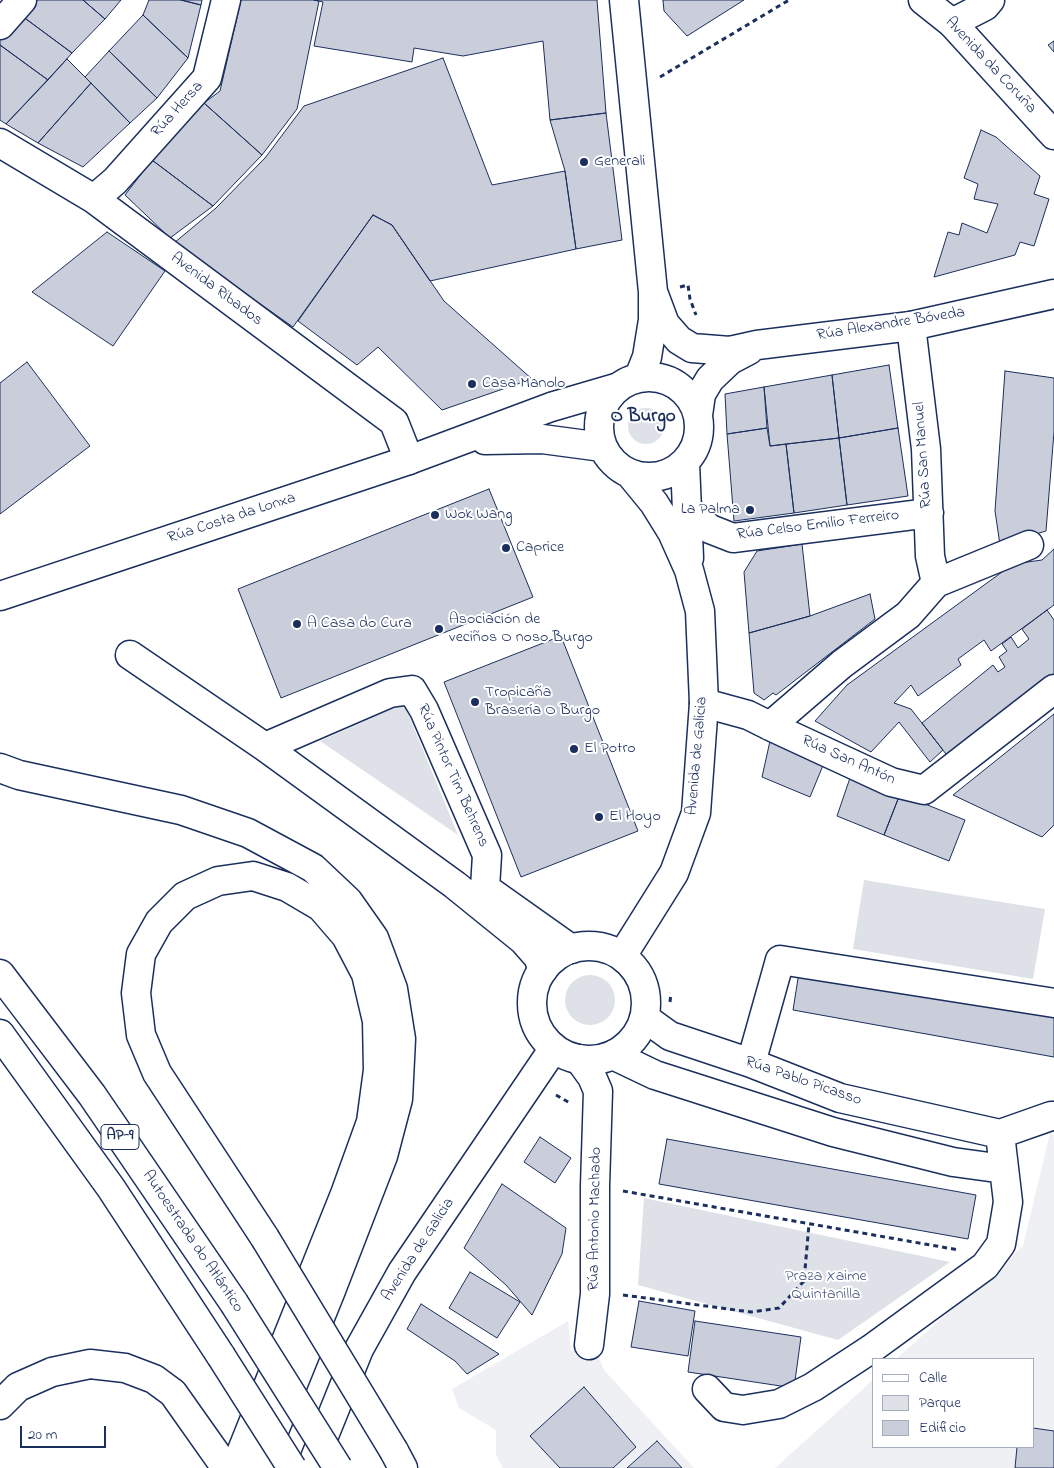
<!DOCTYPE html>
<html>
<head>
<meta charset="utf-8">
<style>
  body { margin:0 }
  #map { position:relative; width:1054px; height:1468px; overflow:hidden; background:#fff; font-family:"Indie Flower",sans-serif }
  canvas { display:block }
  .legend { position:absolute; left:872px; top:1358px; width:162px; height:90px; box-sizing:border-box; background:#fff; border:1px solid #a4acbf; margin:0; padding:6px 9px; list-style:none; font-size:15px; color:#1b2f5e }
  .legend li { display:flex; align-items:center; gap:10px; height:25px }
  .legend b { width:25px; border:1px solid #a4acbf }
  .scale { position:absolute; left:20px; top:1426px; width:86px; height:22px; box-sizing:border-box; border:2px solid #1b2f5e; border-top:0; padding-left:6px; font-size:15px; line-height:18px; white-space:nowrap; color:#1b2f5e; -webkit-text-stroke:4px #fff; paint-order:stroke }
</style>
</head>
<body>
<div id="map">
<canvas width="1054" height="1468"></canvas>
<ul class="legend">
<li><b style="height:6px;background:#fff"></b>Calle</li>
<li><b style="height:14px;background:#dee1e7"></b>Parque</li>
<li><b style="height:14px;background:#caceda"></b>Edificio</li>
</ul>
<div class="scale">20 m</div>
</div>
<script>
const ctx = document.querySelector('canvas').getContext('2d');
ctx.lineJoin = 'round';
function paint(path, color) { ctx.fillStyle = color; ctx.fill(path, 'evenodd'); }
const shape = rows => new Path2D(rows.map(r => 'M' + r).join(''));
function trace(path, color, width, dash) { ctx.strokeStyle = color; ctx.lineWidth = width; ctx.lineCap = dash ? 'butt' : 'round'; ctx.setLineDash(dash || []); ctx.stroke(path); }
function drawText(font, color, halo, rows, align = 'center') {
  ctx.font = font + ' "Indie Flower",sans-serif'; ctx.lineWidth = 4; ctx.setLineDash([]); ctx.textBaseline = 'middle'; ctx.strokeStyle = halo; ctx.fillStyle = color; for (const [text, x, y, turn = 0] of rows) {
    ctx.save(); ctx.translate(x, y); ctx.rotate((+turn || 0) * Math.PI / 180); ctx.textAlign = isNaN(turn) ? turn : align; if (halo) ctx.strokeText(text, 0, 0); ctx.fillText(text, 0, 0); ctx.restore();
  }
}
paint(shape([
  [1050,1133,1054,1135,1054,1468,775,1468,873,1380,873,1447,1033,1447,1033,1359,896,1359,1023,1246],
  [568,1321,571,1350,598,1355,604,1370,694,1468,503,1468,496,1455,496,1430,459,1408,452,1389]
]), '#eff0f4');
paint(shape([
  '628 426a18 18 0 1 1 36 0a18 18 0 1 1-36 0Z',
  [404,704,458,835,320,741],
  [864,880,1045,909,1033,979,853,949],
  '565 1000a25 25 0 1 1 50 0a25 25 0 1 1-50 0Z',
  [644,1198,950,1262,838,1340,638,1285]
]), '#dee1e7');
const building = shape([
  [34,0,83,0,105,19,72,53,22,16,34,0],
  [83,0,121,0,105,19,83,0],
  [149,0,181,0,201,5,188,58,143,15,149,0],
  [181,0,202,0,201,5,181,0],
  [241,0,314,0,319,1,297,109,262,155,204,103,220,91,241,0],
  [314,0,597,0,606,113,550,120,543,41,463,56,414,48,412,62,314,46,323,2,314,0],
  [663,0,744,0,687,36,664,11,663,0],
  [143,15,188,58,157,98,109,51,143,15],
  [22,16,72,53,48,80,0,45,0,39,22,16],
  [1054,41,1054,52,1048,45,1054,41],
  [0,45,48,80,6,124,0,120,0,45],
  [109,51,157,98,130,123,85,77,109,51],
  [443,58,492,185,565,171,576,249,430,281,392,225,373,215,293,327,174,243,216,208,265,158,304,106,443,58],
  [67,59,91,83,38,143,6,124,67,59],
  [91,83,130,123,83,167,38,143,91,83],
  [204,103,262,155,213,206,152,160,204,103],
  [606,113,622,240,576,249,565,171,550,120,606,113],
  [981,130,996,137,1040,176,1034,194,1049,199,1034,246,1020,242,1015,255,934,277,948,232,959,235,962,223,987,233,998,204,974,199,978,184,964,178,981,130],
  [152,160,213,206,170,238,125,195,152,160],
  [373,215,392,225,444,301,532,379,442,410,378,347,357,365,298,321,373,215],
  [107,232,165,271,113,346,32,292,107,232],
  [27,362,90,446,0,514,0,383,27,362],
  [889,365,898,428,839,438,832,375,889,365],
  [1005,371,1054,378,1054,432,1046,531,1000,545,995,511,1005,371],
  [832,375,839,438,770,446,764,387,832,375],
  [764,387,767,428,727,434,725,394,764,387],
  [767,428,770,446,786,444,794,513,734,521,727,434,767,428],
  [898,428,908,496,847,505,839,438,898,428],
  [839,438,847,505,794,513,786,444,839,438],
  [489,489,533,597,281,698,238,589,489,489],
  [802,544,810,616,749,633,744,572,757,551,802,544],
  [1054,549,1054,605,991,651,984,640,958,659,961,665,918,696,911,685,894,703,911,709,943,750,930,762,899,722,871,752,815,721,847,685,1013,564,1042,560,1054,549],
  [870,594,875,619,776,695,773,693,764,700,754,693,749,633,810,616,870,594],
  [1047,610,1054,620,1054,676,949,758,922,723,993,665,998,672,1005,667,999,657,1007,651,1002,644,1011,637,1018,648,1029,639,1022,629,1047,610],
  [561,636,638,831,521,877,444,682,561,636],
  [1054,714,1054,825,1042,837,953,795,1054,714],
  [770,741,824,763,810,797,762,777,770,741],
  [851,775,900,794,884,835,837,816,851,775],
  [900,794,965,820,949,861,884,835,900,794],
  [800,966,1054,1012,1054,1057,793,1010,800,966],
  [540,1137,571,1158,555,1183,524,1162,540,1137],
  [667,1139,976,1195,968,1239,659,1184,667,1139],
  [502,1184,566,1228,562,1254,532,1315,506,1285,464,1248,502,1184],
  [470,1272,520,1302,497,1338,449,1308,470,1272],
  [639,1301,695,1311,688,1356,631,1347,639,1301],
  [421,1304,499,1354,467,1374,455,1361,407,1329,421,1304],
  [695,1321,801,1337,794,1388,688,1372,695,1321],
  [584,1387,636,1447,613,1468,560,1468,530,1436,584,1387],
  [1033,1428,1054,1431,1054,1468,1015,1468,1017,1447,1033,1447,1033,1428],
  [657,1441,682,1468,627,1468,657,1441]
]);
paint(building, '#caceda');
trace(building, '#1b2f5e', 1);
const minor = shape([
  [952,23,985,6,990,0],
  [0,25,22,0],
  [0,143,94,199,394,422,409,460],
  [94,199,115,181,207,78,226,0],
  [687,509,710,529,733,538,929,513],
  [936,583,1029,545],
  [130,655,265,747,455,885,523,940,538,957,543,970],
  [704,703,748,715,770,726,891,782,924,790,1054,689],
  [770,726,842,664,908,615,936,583,930,556,926,449,911,326],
  [265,747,390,693,412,690,424,710,487,855,485,888,571,949],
  [645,1018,670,1036,751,1063,840,1098,1000,1134,1051,1116,1054,1116],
  [613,1055,655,1075,833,1132,953,1162,1004,1169],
  [579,1059,592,1077,598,1091,595,1186,595,1294,589,1345],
  [751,1063,780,960,1054,1003],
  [707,1389,724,1407,743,1410,779,1404,813,1387,871,1349,985,1266,1001,1244,1008,1202,1000,1134]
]);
const secondary = shape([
  [624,0,653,292,653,320,647,357,639,377],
  [923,0,952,23,1054,135],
  [653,292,665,324,679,340,692,348,730,351,757,345,911,326,1054,294],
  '599 427a50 50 0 1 1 100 0a50 50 0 1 1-100 0Z',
  [698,415,701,394,710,379,730,360,749,350],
  [485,440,542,439,602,447],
  [685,463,689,558],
  [0,596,409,460,551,407,616,388],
  '532 1003a57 57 0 1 1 114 0a57 57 0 1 1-114 0Z',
  [622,956,674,873,696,813,704,703,700,611,689,570,672,532,654,503,631,475],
  [311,1468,359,1349,402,1272,554,1048]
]);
const motorway = shape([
  [0,768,19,775,181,810,248,833,313,868,348,901,374,938,393,989,401,1039,398,1099,383,1156,330,1293,259,1468],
  [0,974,92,1095,234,1303],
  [0,1034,111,1188,221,1356],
  [0,1405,18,1387,52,1372,90,1364,125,1368,154,1379,173,1393,226,1468],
  [394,1451,403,1468],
  [235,1468,345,1194,371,1122,378,1070,377,1021,366,974,346,936,321,907,287,887,253,876,218,881,185,896,159,922,141,954,136,993,141,1035,157,1073,265,1238]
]);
trace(minor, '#1b2f5e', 31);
trace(secondary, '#1b2f5e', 31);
trace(motorway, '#1b2f5e', 31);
trace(shape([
  [660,77,789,0],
  [680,287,688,285,690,299,696,315],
  [670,1002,671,993],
  [556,1095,570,1103],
  [623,1191,959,1250],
  [623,1295,751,1312,779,1308,804,1281,809,1224]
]), '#1b2f5e', 3, [5, 4]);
trace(minor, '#fff', 28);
trace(secondary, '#fff', 28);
trace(motorway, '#fff', 28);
const motorwayBridge = shape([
  [265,1238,394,1451],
  [234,1303,338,1468],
  [221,1356,292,1468]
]);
trace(motorwayBridge, '#1b2f5e', 31, []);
trace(motorwayBridge, '#fff', 28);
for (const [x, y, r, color] of [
  [584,162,5,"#1b2f5e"],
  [472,384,5,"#1b2f5e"],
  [750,510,5,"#1b2f5e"],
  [435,515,5,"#1b2f5e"],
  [506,548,5,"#1b2f5e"],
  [297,624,5,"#1b2f5e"],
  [439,629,5,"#1b2f5e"],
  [475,702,5,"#1b2f5e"],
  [574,749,5,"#1b2f5e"],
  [599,817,5,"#1b2f5e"]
]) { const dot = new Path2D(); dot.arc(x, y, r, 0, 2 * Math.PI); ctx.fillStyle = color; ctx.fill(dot); trace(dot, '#fff', 2); }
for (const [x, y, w] of [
  [120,1137,38]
]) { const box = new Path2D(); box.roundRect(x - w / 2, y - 12.5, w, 25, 4); ctx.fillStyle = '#fff'; ctx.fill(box); trace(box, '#1b2f5e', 1); }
drawText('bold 15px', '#1b2f5e', null, [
  ["AP-9",120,1137]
]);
drawText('16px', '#1b2f5e', '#fff', [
  ["Avenida da Coruña",990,66,47],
  ["Rúa Hersa",178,110,-48],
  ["Avenida Ribados",216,290,37],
  ["Rúa Alexandre Bóveda",891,325,-9],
  ["Rúa San Manuel",924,455,-94],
  ["Rúa Costa da Lonxa",232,519,-18],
  ["Rúa Celso Emilio Ferreiro",818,526,-7],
  ["Avenida de Galicia",698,756,-85],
  ["Rúa San Antón",848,761,24],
  ["Rúa Pintor Tim Behrens",452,776,66],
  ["Rúa Pablo Picasso",803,1082,19],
  ["Rúa Antonio Machado",596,1219,-89],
  ["Autoestrada do Atlántico",192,1242,56],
  ["Avenida de Galicia",419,1250,-57]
]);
drawText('16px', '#1b2f5e', '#fff', [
  ["Generali",594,162],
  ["Casa Manolo",482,384],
  ["La Palma",740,510,"right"],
  ["Wok Wang",445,515],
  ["Caprice",516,548],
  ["Asociación de",449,620],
  ["veciños O noso Burgo",449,638],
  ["A Casa do Cura",307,624],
  ["Tropicaña",485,693],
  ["Brasería O Burgo",485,711],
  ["El Potro",584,749],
  ["El Hoyo",609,817]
], 'left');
drawText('16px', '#4c5c80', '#fff', [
  ["Praza Xaime",826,1277],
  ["Quintanilla",826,1295]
]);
drawText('bold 19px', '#1b2f5e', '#fff', [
  ["O Burgo",643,418]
]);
</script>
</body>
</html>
